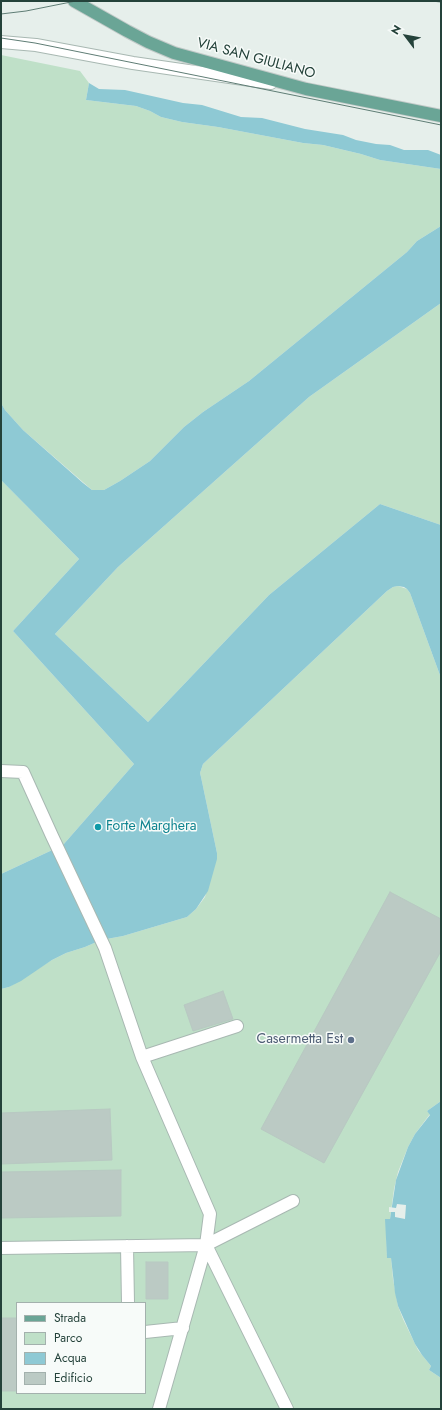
<!DOCTYPE html>
<html>
<head>
<meta charset="utf-8">
<style>
  body { margin:0 }
  #map { position:relative; width:442px; height:1410px; overflow:hidden; background:#e6efeb; font-family:Jost,sans-serif }
  canvas { display:block }
  .frame { position:absolute; inset:0; border:2px solid #24423a; pointer-events:none }
  .legend { position:absolute; left:16px; top:1302px; width:130px; height:92px; box-sizing:border-box; background:#f7fbf9; border:1px solid #a3b1ad; margin:0; padding:5px 7px; list-style:none; font-size:12px; color:#24423a }
  .legend li { display:flex; align-items:center; gap:8px; height:20px }
  .legend b { width:20px; border:1px solid #a3b1ad }
  .north { position:absolute; left:386px; top:16px; width:40px; height:40px; -webkit-text-stroke:3px #f7fbf9; paint-order:stroke; rotate:302deg; font-size:11px; font-weight:700; line-height:16px; text-align:center; color:#24423a }
  .north::after { content:''; display:block; margin:auto; width:14px; height:18px; background:#24423a; clip-path:polygon(50% 0,100% 100%,50% 72%,0 100%) }
</style>
</head>
<body>
<div id="map">
<canvas width="442" height="1410"></canvas>
<div class="frame"></div>
<ul class="legend">
<li><b style="height:5px;background:#6aa596"></b>Strada</li>
<li><b style="height:11px;background:#bfe0c8"></b>Parco</li>
<li><b style="height:11px;background:#8ec9d4"></b>Acqua</li>
<li><b style="height:11px;background:#bbcac4"></b>Edificio</li>
</ul>
<div class="north">N</div>
</div>
<script>
const ctx = document.querySelector('canvas').getContext('2d');
ctx.lineJoin = 'round';
function paint(path, color) { ctx.fillStyle = color; ctx.fill(path, 'evenodd'); }
const shape = rows => new Path2D(rows.map(r => 'M' + r).join(''));
function trace(path, color, width, dash) { ctx.strokeStyle = color; ctx.lineWidth = width; ctx.lineCap = dash ? 'butt' : 'round'; ctx.setLineDash(dash || []); ctx.stroke(path); }
function drawText(font, color, halo, rows, align = 'center') {
  ctx.font = font + ' Jost,sans-serif'; ctx.lineWidth = 3; ctx.setLineDash([]); ctx.textBaseline = 'middle'; ctx.strokeStyle = halo; ctx.fillStyle = color; for (const [text, x, y, turn = 0] of rows) {
    ctx.save(); ctx.translate(x, y); ctx.rotate((+turn || 0) * Math.PI / 180); ctx.textAlign = isNaN(turn) ? turn : align; if (halo) ctx.strokeText(text, 0, 0); ctx.fillText(text, 0, 0); ctx.restore();
  }
}
paint(shape([
  [1,55,80,71,89,83,86,100,136,106,150,111,161,117,182,122,218,127,303,143,323,145,361,154,380,160,441,169,441,226,417,241,407,252,249,381,203,412,184,427,150,461,120,481,104,490,92,490,23,430,5,410,1,403],
  [441,303,441,525,380,504,269,595,148,722,55,634,118,567,309,397],
  [1,480,79,559,13,631,134,764,63,845,1,874],
  [398,586,407,589,410,593,441,678,441,1101,427,1111,430,1114,415,1134,408,1147,398,1172,394,1189,390,1219,386,1219,387,1258,391,1257,393,1279,398,1306,403,1319,418,1350,431,1366,429,1370,441,1378,441,1409,1,1409,1,989,9,987,52,960,66,953,85,947,101,940,123,936,187,917,196,909,205,897,217,853,201,777,200,773,203,764,387,591,393,587],
  [17,1303,145,1303,145,1393,17,1393]
]), '#bfe0c8');
paint(shape([
  [89,83,99,89,125,90,183,103,202,105,241,117,262,118,305,129,343,135,356,140,376,144,390,145,404,150,428,150,441,155,441,169,380,160,361,154,323,145,303,143,218,127,182,122,161,117,150,111,136,106,86,100],
  [441,226,441,303,309,397,118,567,55,634,148,722,269,595,380,504,441,525,441,678,410,593,407,589,404,587,398,586,393,587,387,591,203,764,200,773,201,777,217,853,217,859,208,891,196,909,187,917,123,936,101,940,85,947,66,953,52,960,21,981,9,987,1,989,1,874,63,845,134,764,13,631,79,559,1,480,1,403,5,410,23,430,83,483,92,490,104,490,120,481,150,461,184,427,203,412,249,381,407,252,417,241],
  [441,1101,441,1378,429,1370,431,1366,422,1355,415,1344,398,1306,395,1293,391,1258,387,1258,385,1219,390,1219,396,1180,408,1147,415,1134,430,1115,427,1111]
]), '#8ec9d4');
paint(shape([
  [397,1204,406,1205,405,1219,395,1217,395,1212,389,1212,389,1207,396,1208]
]), '#e6efeb');
const building = shape([
  [390,892,441,919,441,951,324,1163,261,1129,390,892],
  [223,991,233,1019,193,1031,184,1005,223,991],
  [110,1109,112,1160,1,1164,1,1113,110,1109],
  [121,1170,121,1216,1,1218,1,1172,121,1170],
  [146,1262,168,1262,168,1299,146,1299,146,1262],
  [1,1318,17,1318,17,1391,1,1391,1,1318]
]);
paint(building, '#bbcac4');
trace(building, '#b8c9c2', 1);
const street = shape([
  [1,42,36,45,133,63,271,83],
  [1,771,23,772,52,836,105,948,142,1057,210,1214,206,1245,159,1409],
  [142,1057,237,1026],
  [206,1245,287,1409],
  [127,1246,128,1303],
  [1,1248,206,1245,293,1201],
  [145,1332,183,1328]
]);
const primary = shape([
  [74,1,127,31,148,42,174,53,306,89,441,116]
]);
trace(street, '#a8b8b2', 14);
trace(primary, '#c2cac8', 14);
trace(street, '#fff', 12);
trace(primary, '#6aa596', 12);
trace(shape([
  [431,1,441,2],
  [1,14,26,11,76,1],
  [1,38,35,43,441,125]
]), '#5f7d75', 1);
for (const [x, y, r, color] of [
  [98,827,4,"#0f9aa8"],
  [351,1040,4,"#5c6f8a"]
]) { const dot = new Path2D(); dot.arc(x, y, r, 0, 2 * Math.PI); ctx.fillStyle = color; ctx.fill(dot); trace(dot, '#f7fbf9', 1.5); }
drawText('14px', '#24423a', '#f7fbf9', [
  ["VIA SAN GIULIANO",256,59,15]
]);
drawText('14px', '#0d838f', '#f7fbf9', [
  ["Forte Marghera",106,827]
], 'left');
drawText('14px', '#4e5e75', '#f7fbf9', [
  ["Casermetta Est",343,1040]
], 'right');
</script>
</body>
</html>
